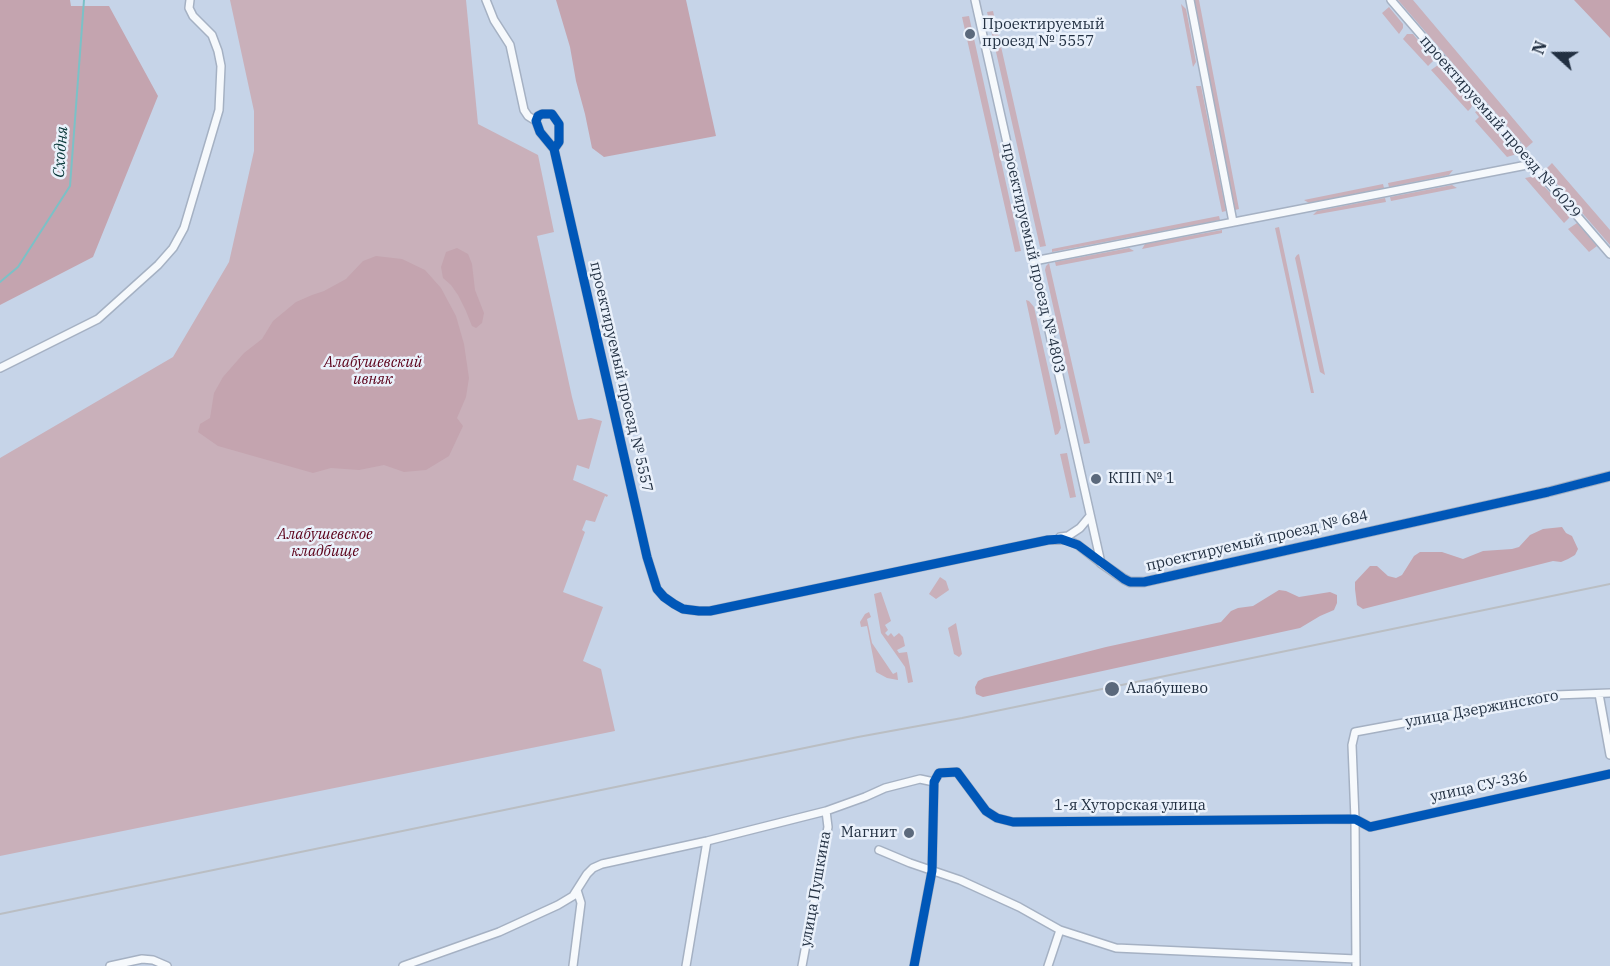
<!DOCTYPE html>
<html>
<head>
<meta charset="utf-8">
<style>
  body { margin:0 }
  #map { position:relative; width:1610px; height:966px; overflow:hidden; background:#c6d4e8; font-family:"IBM Plex Serif",serif }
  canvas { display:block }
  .north { position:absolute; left:1526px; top:24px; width:60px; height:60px; -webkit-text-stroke:4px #eaf1fb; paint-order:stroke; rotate:291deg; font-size:16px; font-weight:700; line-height:24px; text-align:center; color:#223042 }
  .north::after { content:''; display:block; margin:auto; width:21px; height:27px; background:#223042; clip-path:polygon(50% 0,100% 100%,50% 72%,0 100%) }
</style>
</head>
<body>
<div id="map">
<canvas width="1610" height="966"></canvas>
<div class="north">N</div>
</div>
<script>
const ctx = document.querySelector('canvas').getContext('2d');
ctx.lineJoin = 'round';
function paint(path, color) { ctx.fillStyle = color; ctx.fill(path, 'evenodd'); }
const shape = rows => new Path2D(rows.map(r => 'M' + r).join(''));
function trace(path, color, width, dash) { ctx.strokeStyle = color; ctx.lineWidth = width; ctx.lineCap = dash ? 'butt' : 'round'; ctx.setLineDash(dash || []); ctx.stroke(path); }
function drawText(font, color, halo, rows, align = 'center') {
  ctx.font = font + ' "IBM Plex Serif",serif'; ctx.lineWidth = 5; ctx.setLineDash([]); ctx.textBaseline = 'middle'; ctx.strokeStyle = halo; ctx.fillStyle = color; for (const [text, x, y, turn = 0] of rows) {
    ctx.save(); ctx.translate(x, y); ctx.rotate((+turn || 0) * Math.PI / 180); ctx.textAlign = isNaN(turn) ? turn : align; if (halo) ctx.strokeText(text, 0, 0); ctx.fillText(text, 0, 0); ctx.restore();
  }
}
paint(shape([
  [230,0,466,0,478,124,538,155,554,232,537,236,572,397,578,420,591,418,602,421,589,469,577,465,573,480,608,495,607,497,605,496,595,522,586,520,582,530,585,532,563,592,603,607,583,661,601,669,615,731,0,856,0,458,173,357,229,262,254,151,254,111],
  [1194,0,1199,0,1239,209,1235,210],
  [1398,0,1413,0,1533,142,1526,148],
  [1181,4,1186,9,1196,62,1193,67],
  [1389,7,1403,24,1403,28,1399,34,1382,13],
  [993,11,1046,246,1040,247,987,12],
  [969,16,1021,251,1015,252,962,17],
  [1407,34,1413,34,1434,60,1428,66,1403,39],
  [1438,65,1440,65,1473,103,1471,108,1468,111,1431,70],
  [1196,86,1201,86,1226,211,1222,212],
  [1479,110,1517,154,1507,157,1475,121,1479,117,1475,112],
  [1552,163,1610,230,1610,245,1545,170],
  [1453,170,1449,175,1389,187,1388,183],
  [1535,176,1570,215,1569,218,1564,223,1525,178],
  [1383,184,1384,188,1309,203,1304,200],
  [1452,185,1457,188,1391,201,1390,197],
  [1385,198,1386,202,1313,215,1317,211],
  [1219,216,1220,220,1052,252,1052,249],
  [1577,223,1597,246,1589,252,1568,229],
  [1279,227,1314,393,1311,393,1275,228],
  [1222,230,1222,233,1142,249,1145,244],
  [1129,248,1134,251,1056,266,1055,262],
  [1299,254,1325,375,1320,372,1295,258,1297,255],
  [1049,263,1090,443,1084,444,1045,270,1046,266],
  [1026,300,1029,301,1034,307,1058,412,1061,428,1058,434,1055,435],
  [1067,453,1076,497,1070,498,1060,454],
  [940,577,946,581,949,590,936,599,929,594],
  [881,592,891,621,885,625,888,630,885,633,888,636,891,633,894,637,899,633,903,637,905,646,897,650,899,653,907,652,913,682,908,683,905,667,881,633,874,594],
  [869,612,871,617,867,619,872,643,893,674,897,672,898,680,887,678,876,672,867,626,861,627,860,622,865,614],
  [956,623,962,654,959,657,954,654,948,628]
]), '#c9b0ba');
paint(shape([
  [0,0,70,0,71,6,109,6,158,96,93,257,0,305],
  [556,0,686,0,716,136,604,157,592,148,585,114,576,81,570,47],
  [1574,0,1610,0,1610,38],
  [457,248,468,254,472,264,475,290,484,313,482,323,476,328,472,326,466,311,458,295,451,285,443,278,441,267,446,252],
  [376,256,402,259,425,270,441,288,456,316,464,344,469,378,466,397,457,418,463,426,449,456,426,470,404,472,384,465,359,470,331,468,313,473,218,446,198,432,200,424,210,418,214,393,223,377,244,353,262,339,273,321,296,302,312,295,324,291,346,279,363,261],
  [1562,527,1566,533,1572,536,1578,549,1575,555,1568,559,1561,562,1553,561,1363,609,1357,605,1355,589,1355,582,1370,566,1377,566,1388,576,1396,578,1402,575,1414,556,1420,552,1442,552,1463,559,1483,551,1512,549,1519,547,1530,535,1543,529],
  [1279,590,1286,591,1299,597,1330,592,1337,595,1337,603,1334,610,1320,616,1300,628,983,697,976,694,975,687,978,681,984,678,1106,647,1221,622,1231,611,1238,608,1253,606]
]), '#c4a4af');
trace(shape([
  [0,282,18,267,70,186,84,0]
]), '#7bc1c7', 2);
const minor = shape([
  [486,0,494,20,510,45,524,110,528,116,536,121],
  [975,0,1101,563],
  [1190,0,1233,222],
  [1391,0,1610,254],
  [554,149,559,142,559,124,552,114,542,114,538,116,536,121,540,132,554,149,647,557,657,589,664,597,674,604,683,609,699,611,710,611,1048,540,1068,540,1078,545,1101,563],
  [1034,261,1532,164],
  [0,368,98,319,158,265,173,248,184,228,219,110,221,66,218,51,212,35,193,16,189,8,190,0],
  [1060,537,1068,536,1080,528,1090,516],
  [1599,694,1610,755],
  [879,850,910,863,960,880,1019,907,1060,930,1116,948,1356,959],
  [110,966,142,959,153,960,167,966],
  [403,966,499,932,558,905,573,896,587,874,593,868,602,864,707,841,826,811,865,797,885,788,920,779,934,782],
  [573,966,581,903,577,890],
  [686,966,707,841],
  [802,966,828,827,826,811],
  [914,966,932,871,934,782,939,773,957,772,986,811,997,818,1013,822,1355,819,1370,827,1610,774],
  [1048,966,1060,930],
  [1356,966,1355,819,1352,745,1355,732,1555,695,1610,693]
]);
const tertiary = shape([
  [1101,563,1124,579,1130,582,1144,582,1548,492,1610,476]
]);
trace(minor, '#a5b1c3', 10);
trace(tertiary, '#a5b1c3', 11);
trace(minor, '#f6f9fc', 7);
trace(tertiary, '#f6f9fc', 8);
trace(shape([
  [0,914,858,737,962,718,1610,584]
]), '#babec3', 2);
trace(shape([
  [554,149,559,142,559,124,552,114,542,114,538,116,536,121,540,132,554,149,647,557,657,589,664,597,674,604,683,609,699,611,710,611,1048,540,1061,539,1078,545,1124,579,1130,582,1144,582,1548,492,1610,476],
  [914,966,932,871,934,782,939,773,957,772,986,811,997,818,1013,822,1355,819,1370,827,1610,774]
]), '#0057b8', 9);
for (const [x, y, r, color] of [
  [970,34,6,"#5b697c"],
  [1096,479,6,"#5b697c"],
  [1112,689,8,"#5b697c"],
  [909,833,6,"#5b697c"]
]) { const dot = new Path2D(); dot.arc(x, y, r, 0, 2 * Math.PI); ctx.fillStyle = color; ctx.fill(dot); trace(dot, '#eaf1fb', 2); }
drawText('15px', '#223042', '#eaf1fb', [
  ["Проектируемый",982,25],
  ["проезд № 5557",982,42],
  ["КПП № 1",1108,479],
  ["Алабушево",1126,689],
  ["Магнит",897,833,"right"]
], 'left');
drawText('15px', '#223042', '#eaf1fb', [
  ["проектируемый проезд № 6029",1500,127,49],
  ["проектируемый проезд № 4803",1033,258,77],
  ["проектируемый проезд № 5557",621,377,77],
  ["проектируемый проезд № 684",1257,541,-13],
  ["улица Дзержинского",1482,709,-10],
  ["улица СУ-336",1479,787,-12],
  ["1-я Хуторская улица",1130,806],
  ["улица Пушкина",816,889,-80]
]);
drawText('italic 15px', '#5b0119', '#eaf1fb', [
  ["Алабушевский",373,363],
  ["ивняк",373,380],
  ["Алабушевское",325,535],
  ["кладбище",325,552]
]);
drawText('italic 16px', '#063536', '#eaf1fb', [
  ["Сходня",61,152,-86]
]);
</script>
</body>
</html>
